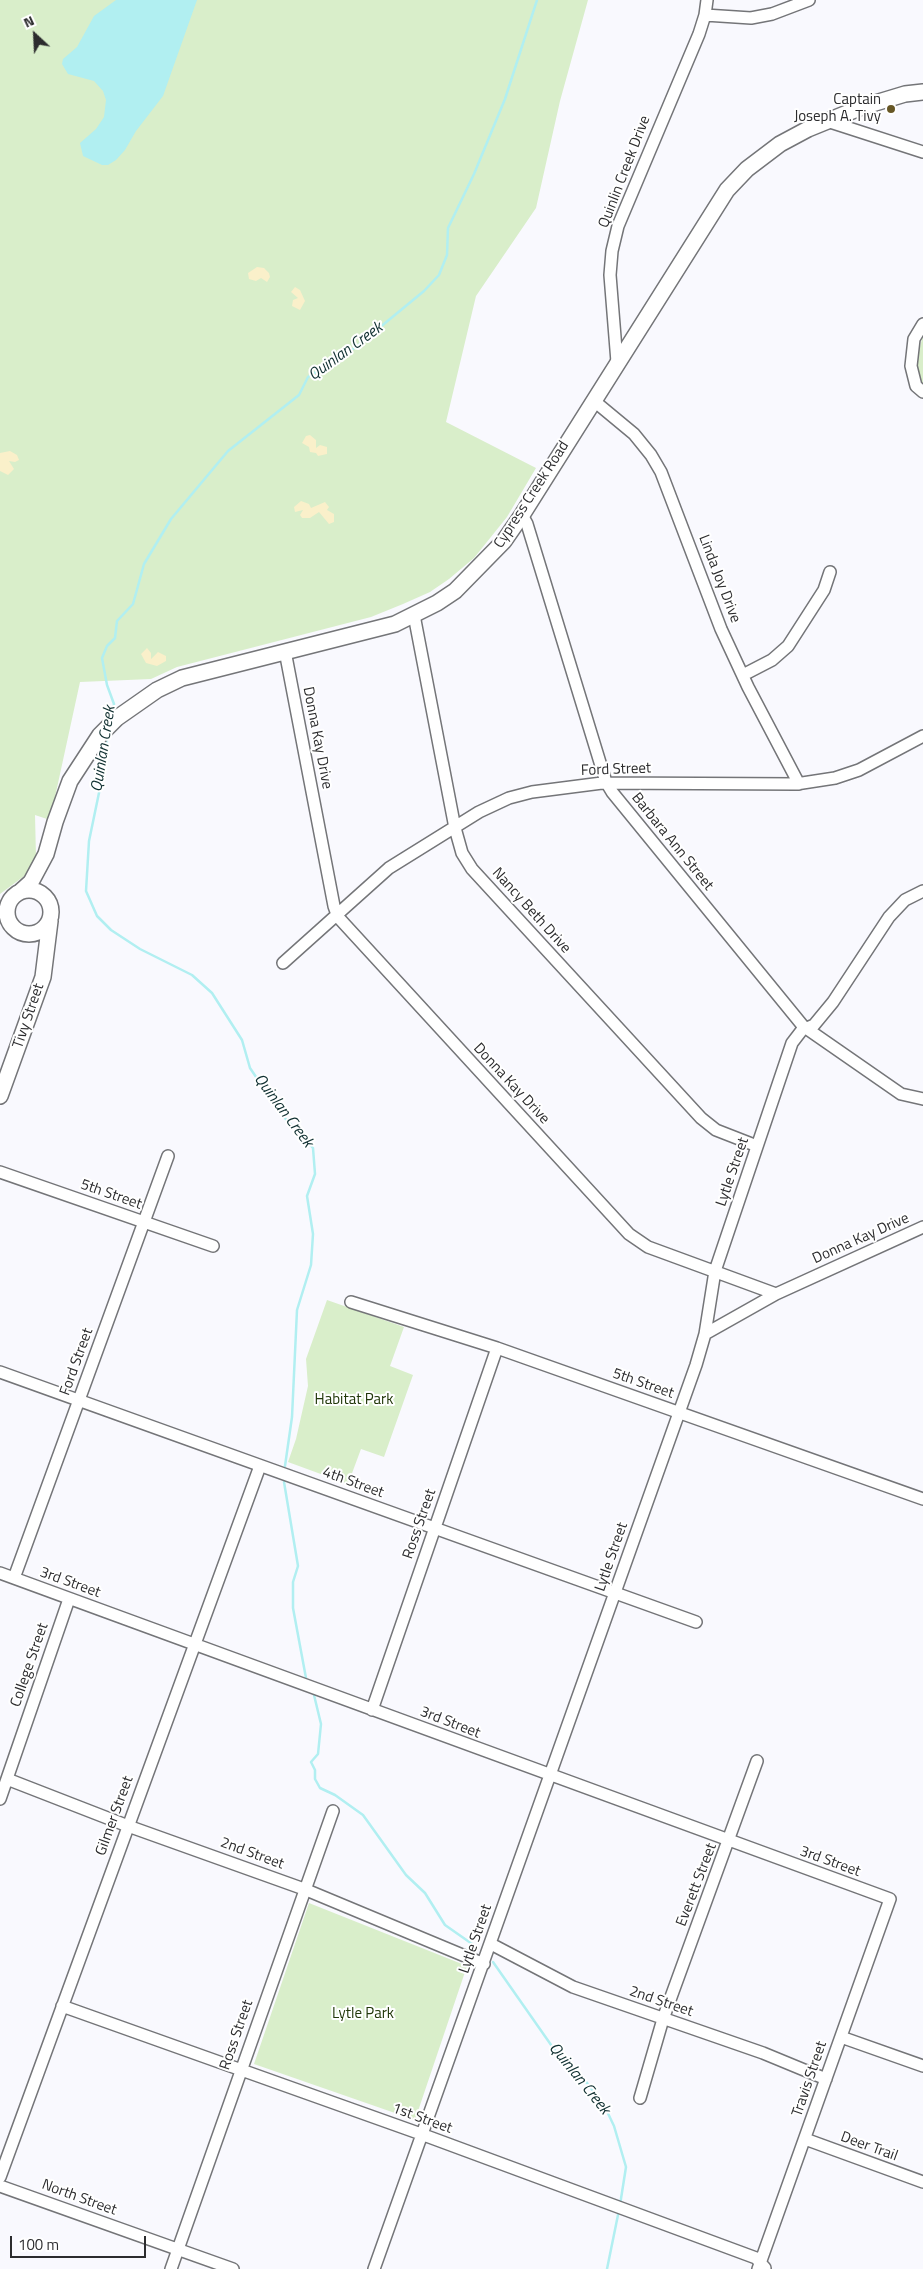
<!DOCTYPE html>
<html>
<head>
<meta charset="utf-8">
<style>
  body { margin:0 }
  #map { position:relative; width:923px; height:2269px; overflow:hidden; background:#f9f9fe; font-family:"Titillium Web",sans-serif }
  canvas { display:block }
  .north { position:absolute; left:10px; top:10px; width:50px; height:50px; -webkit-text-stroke:4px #fff; paint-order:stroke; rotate:335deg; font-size:14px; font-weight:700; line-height:20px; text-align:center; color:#2c2c2e }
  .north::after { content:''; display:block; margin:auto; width:18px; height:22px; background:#2c2c2e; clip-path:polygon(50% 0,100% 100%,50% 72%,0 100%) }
  .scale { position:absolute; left:10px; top:2236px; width:136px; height:22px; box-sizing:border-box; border:2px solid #2c2c2e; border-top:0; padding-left:6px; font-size:15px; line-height:18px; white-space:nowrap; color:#2c2c2e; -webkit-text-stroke:4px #fff; paint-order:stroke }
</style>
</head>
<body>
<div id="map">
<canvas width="923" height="2269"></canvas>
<div class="north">N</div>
<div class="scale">100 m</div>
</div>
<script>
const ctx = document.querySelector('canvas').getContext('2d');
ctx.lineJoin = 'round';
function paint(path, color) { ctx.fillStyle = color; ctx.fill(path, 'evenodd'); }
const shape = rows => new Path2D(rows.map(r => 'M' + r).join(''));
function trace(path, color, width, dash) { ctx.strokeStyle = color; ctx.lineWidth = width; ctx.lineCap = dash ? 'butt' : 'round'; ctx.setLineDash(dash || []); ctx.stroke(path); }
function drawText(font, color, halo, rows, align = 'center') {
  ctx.font = font + ' "Titillium Web",sans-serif'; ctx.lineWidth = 4; ctx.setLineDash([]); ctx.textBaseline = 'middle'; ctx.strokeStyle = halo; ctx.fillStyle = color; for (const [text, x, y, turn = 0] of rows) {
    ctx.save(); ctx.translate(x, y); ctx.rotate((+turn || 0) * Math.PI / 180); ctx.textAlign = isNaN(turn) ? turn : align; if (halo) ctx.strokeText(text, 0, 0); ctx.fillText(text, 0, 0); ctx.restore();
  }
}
paint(shape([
  [0,0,588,0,560,101,536,208,476,296,446,422,536,468,507,517,474,558,449,579,430,592,403,604,371,617,177,667,151,679,80,682,50,820,35,815,36,857,31,871,0,894],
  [923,335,923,385,916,375,916,362],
  [327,1300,404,1327,390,1366,413,1375,384,1457,361,1449,348,1484,288,1462,296,1439,308,1386,306,1359],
  [309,1903,467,1966,415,2120,254,2064]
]), '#d9eeca');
paint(shape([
  [257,267,264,268,269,273,270,277,267,282,261,278,256,281,249,279,248,273],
  [295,287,300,290,305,301,300,310,292,306,293,300,298,298,291,292],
  [306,436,310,435,316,440,316,448,320,445,327,447,327,454,318,456,316,453,310,452,309,447,302,443],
  [10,451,17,455,19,460,15,462,9,461,14,469,8,475,0,471,0,453],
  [301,501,309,504,311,508,325,502,329,507,327,510,334,514,334,522,329,524,319,512,310,518,302,518,300,515,303,510,295,512,294,507],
  [147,648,151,653,151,659,158,652,166,656,166,661,157,666,146,663,141,654]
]), '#faf0ca');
paint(shape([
  [197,0,163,96,136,131,125,150,116,160,108,165,102,165,83,156,80,143,96,129,104,117,106,100,103,91,94,81,68,74,62,64,63,59,77,47,94,16,116,0]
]), '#b1eff1');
trace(shape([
  [112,714,114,704,107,685,102,658,107,646,115,638,117,621,133,604,144,564,171,519,228,451,299,395,308,377,356,347,424,291,439,275,447,255,448,228,474,174,505,99,537,0],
  [107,737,100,788,89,841,86,891,97,916,111,930,140,949,192,975,212,993,242,1040,250,1068,281,1114,313,1148,315,1174,307,1196,313,1234,311,1265,297,1310,292,1417,285,1466],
  [284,1482,298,1566,293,1582,293,1608,306,1678],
  [314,1695,321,1724,318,1754,311,1762,315,1770,315,1779,320,1788,335,1795,363,1815,406,1875,425,1893,445,1925,475,1946],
  [493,1962,556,2052,587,2083,604,2105,614,2126,626,2167,620,2205],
  [607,2269,619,2210]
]), '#b1eff1', 2.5);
const street = shape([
  [705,15,751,18,772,14,809,0],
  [827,121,923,152],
  [923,324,914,339,911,366,916,386,923,392],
  [617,362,610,275,612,251,618,226,699,34,705,15,707,0],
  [593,400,634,434,651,455,661,472,721,629,748,687,799,784],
  [522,515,527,524,606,782,612,792,803,1026,901,1094,923,1099],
  [414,615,455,828,462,853,472,869,701,1118,716,1130,757,1146],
  [285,651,334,906,338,917,629,1234,648,1247,776,1294,923,1227],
  [743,675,772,660,788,646,824,590,830,572],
  [283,963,389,868,479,812,509,798,532,792,602,783,796,784,835,778,859,770,923,736],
  [0,1172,213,1246],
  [351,1302,497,1348,923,1499],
  [705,1334,776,1294],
  [0,1372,696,1622],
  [0,1573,890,1899,758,2269],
  [14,1578,168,1156],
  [372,1710,497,1348],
  [7,1779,128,1826,304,1889,484,1964],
  [0,1799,69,1599],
  [491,1944,573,1987,763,2053,826,2079],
  [62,2006,421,2134,756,2258,765,2268],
  [841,2037,923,2066],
  [640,2098,663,2019,757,1761],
  [805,2139,923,2182],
  [0,2177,260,1466],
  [0,2186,233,2269],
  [171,2269,333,1811],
  [374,2269,696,1365,705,1334,715,1271,792,1043,802,1030,814,1025,833,1002,889,917,905,900,923,891]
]);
const secondary = shape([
  '7 912a22 22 0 1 1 44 0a22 22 0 1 1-44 0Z',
  [21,891,31,882,46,854,55,822,70,781,100,735,117,718,157,690,182,678,395,624,437,603,455,591,504,541,522,515,727,190,747,169,780,144,808,129,862,107,905,94,923,92],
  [0,1096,43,977,50,921]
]);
trace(street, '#747578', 14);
trace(secondary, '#747578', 18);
trace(street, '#fff', 11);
trace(secondary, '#fff', 15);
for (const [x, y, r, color] of [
  [891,109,5,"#675725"]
]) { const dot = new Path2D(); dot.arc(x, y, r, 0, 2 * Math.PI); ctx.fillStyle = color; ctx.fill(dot); trace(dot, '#fff', 2); }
drawText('15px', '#2c2c2e', '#fff', [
  ["Captain",881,100],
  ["Joseph A. Tivy",881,117]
], 'right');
drawText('15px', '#2c2c2e', '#fff', [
  ["Quinlin Creek Drive",625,172,-69],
  ["Cypress Creek Road",532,495,-57],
  ["Linda Joy Drive",719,579,69],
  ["Donna Kay Drive",317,738,79],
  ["Ford Street",616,770,-2],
  ["Barbara Ann Street",672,842,51],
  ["Nancy Beth Drive",531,911,48],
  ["Tivy Street",29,1016,-71],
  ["Donna Kay Drive",511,1084,47],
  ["Lytle Street",733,1172,-71],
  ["5th Street",111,1195,19],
  ["Donna Kay Drive",861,1239,-24],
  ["Ford Street",77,1362,-70],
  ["5th Street",643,1384,19],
  ["4th Street",353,1483,20],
  ["Ross Street",420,1524,-71],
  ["Lytle Street",612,1557,-71],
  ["3rd Street",70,1583,20],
  ["College Street",30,1665,-71],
  ["3rd Street",450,1723,21],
  ["Gilmer Street",115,1816,-70],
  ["2nd Street",252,1854,20],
  ["3rd Street",830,1862,20],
  ["Everett Street",697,1885,-69],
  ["Lytle Street",476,1939,-71],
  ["2nd Street",661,2002,19],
  ["Ross Street",237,2035,-71],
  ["Travis Street",810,2079,-71],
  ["1st Street",422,2119,20],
  ["Deer Trail",869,2147,20],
  ["North Street",79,2198,20]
]);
drawText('15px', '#213709', '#fff', [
  ["Habitat Park",354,1400],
  ["Lytle Park",363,2014]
]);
drawText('italic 16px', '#0f2f30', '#fff', [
  ["Quinlan Creek",346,352,-36],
  ["Quinlan Creek",104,749,-81],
  ["Quinlan Creek",283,1111,53],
  ["Quinlan Creek",579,2079,51]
]);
</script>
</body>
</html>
